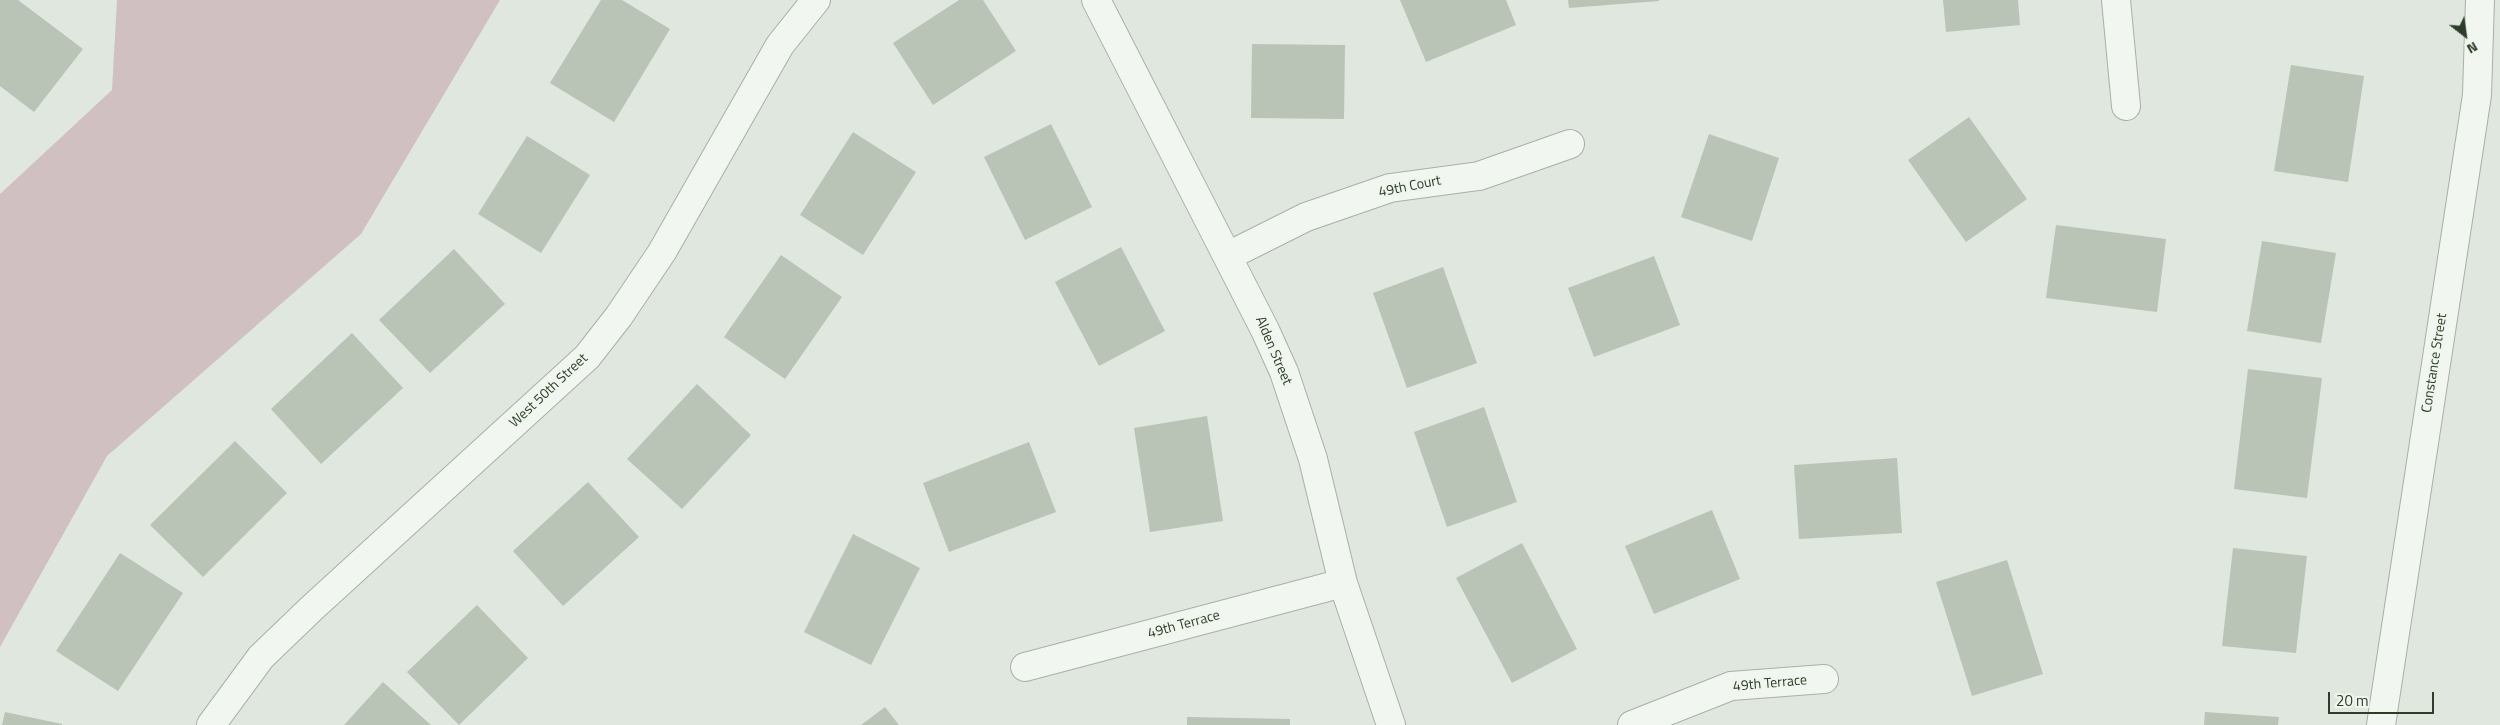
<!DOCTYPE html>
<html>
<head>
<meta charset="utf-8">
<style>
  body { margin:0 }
  #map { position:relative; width:2500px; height:725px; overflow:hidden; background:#e0e7df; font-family:"Titillium Web",sans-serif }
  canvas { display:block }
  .north { position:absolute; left:2440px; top:10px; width:50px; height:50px; -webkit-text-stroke:4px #f0f5ee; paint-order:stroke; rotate:150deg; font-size:14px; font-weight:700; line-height:20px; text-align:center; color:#2d3d29 }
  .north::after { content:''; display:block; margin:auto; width:18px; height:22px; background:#2d3d29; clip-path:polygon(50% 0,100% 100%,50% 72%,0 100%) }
  .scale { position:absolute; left:2328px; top:692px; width:106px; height:22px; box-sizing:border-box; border:2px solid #2d3d29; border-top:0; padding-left:6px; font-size:15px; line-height:18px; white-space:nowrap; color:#2d3d29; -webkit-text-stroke:4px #f0f5ee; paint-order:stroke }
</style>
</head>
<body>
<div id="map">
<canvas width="2500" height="725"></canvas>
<div class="north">N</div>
<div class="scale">20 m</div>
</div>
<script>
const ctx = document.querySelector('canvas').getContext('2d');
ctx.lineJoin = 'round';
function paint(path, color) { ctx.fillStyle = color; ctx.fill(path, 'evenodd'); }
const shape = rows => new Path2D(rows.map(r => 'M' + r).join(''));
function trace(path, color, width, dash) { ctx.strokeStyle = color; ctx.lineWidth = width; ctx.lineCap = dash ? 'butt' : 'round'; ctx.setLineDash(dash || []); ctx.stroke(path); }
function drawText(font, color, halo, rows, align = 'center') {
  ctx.font = font + ' "Titillium Web",sans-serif'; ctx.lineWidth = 5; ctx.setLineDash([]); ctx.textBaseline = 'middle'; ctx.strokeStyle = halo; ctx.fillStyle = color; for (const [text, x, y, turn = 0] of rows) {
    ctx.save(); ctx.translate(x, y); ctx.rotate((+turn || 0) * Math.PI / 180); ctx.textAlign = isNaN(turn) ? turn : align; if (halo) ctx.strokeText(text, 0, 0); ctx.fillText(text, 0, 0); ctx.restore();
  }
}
paint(shape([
  [117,0,500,0,361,234,107,456,0,647,0,194,112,90]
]), '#d0c0c2');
paint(shape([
  [0,0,18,0,83,49,34,112,0,86],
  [601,0,622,0,670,29,614,122,550,83],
  [959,0,983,0,1016,51,933,105,893,43],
  [1400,0,1506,0,1516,25,1426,62],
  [1568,0,1659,0,1659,1,1569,8],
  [1943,0,2018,0,2020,25,1946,32],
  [1252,44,1345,45,1344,119,1251,118],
  [2291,65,2364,76,2348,182,2274,171],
  [1969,117,2027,199,1966,242,1908,160],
  [1051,124,1092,207,1025,240,984,157],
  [853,132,916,172,863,255,800,215],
  [1709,134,1779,158,1752,241,1681,217],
  [527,136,590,175,541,253,478,214],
  [2056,225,2166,239,2157,312,2046,298],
  [2262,241,2336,253,2321,343,2247,331],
  [1121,247,1165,331,1099,366,1055,282],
  [454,249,505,304,430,373,379,320],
  [781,255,842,297,785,379,724,337],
  [1654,256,1680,325,1594,357,1568,288],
  [1443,267,1477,363,1407,388,1373,293],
  [352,333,403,388,321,464,271,409],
  [2248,369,2322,378,2307,498,2234,489],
  [697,384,751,435,682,509,627,459],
  [1484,407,1517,502,1447,527,1414,432],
  [1207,416,1223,521,1150,532,1134,428],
  [235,441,287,493,203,577,150,525],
  [1029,442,1056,512,949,552,923,483],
  [1897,458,1902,533,1799,539,1794,465],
  [588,482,639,537,563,606,513,551],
  [1712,510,1740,579,1654,614,1625,546],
  [853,534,920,568,871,665,804,632],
  [1522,543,1577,649,1512,683,1456,578],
  [2233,548,2307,556,2296,653,2222,646],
  [120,553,183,593,118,691,56,651],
  [2007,560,2043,674,1972,696,1936,582],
  [477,605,528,658,459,725,407,672],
  [383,682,431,725,344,725],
  [885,707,899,725,861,725],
  [5,712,62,724,62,725,2,725],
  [2205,712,2279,717,2278,725,2204,725],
  [1187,717,1290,719,1290,725,1187,725]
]), '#b9c3b6');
const minor = shape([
  [1096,0,1265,330,1284,372,1313,459,1343,583,1391,725],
  [2116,0,2126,106],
  [1228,256,1306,217,1390,188,1479,176,1570,144],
  [1025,667,1343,583],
  [211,725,261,657,312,608,587,357,619,316,662,252,780,45,816,0],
  [1632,725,1731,686,1824,679],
  [2381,725,2477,95,2480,0]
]);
trace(minor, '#a7b1a5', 30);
trace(minor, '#f2f6f1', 28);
drawText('14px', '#2d3d29', '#f0f5ee', [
  ["49th Court",1410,187,-11],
  ["Alden Street",1273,351,67],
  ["Constance Street",2435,363,-81],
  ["West 50th Street",549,391,-43],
  ["49th Terrace",1184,625,-15],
  ["49th Terrace",1770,684,-5]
]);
</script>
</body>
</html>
